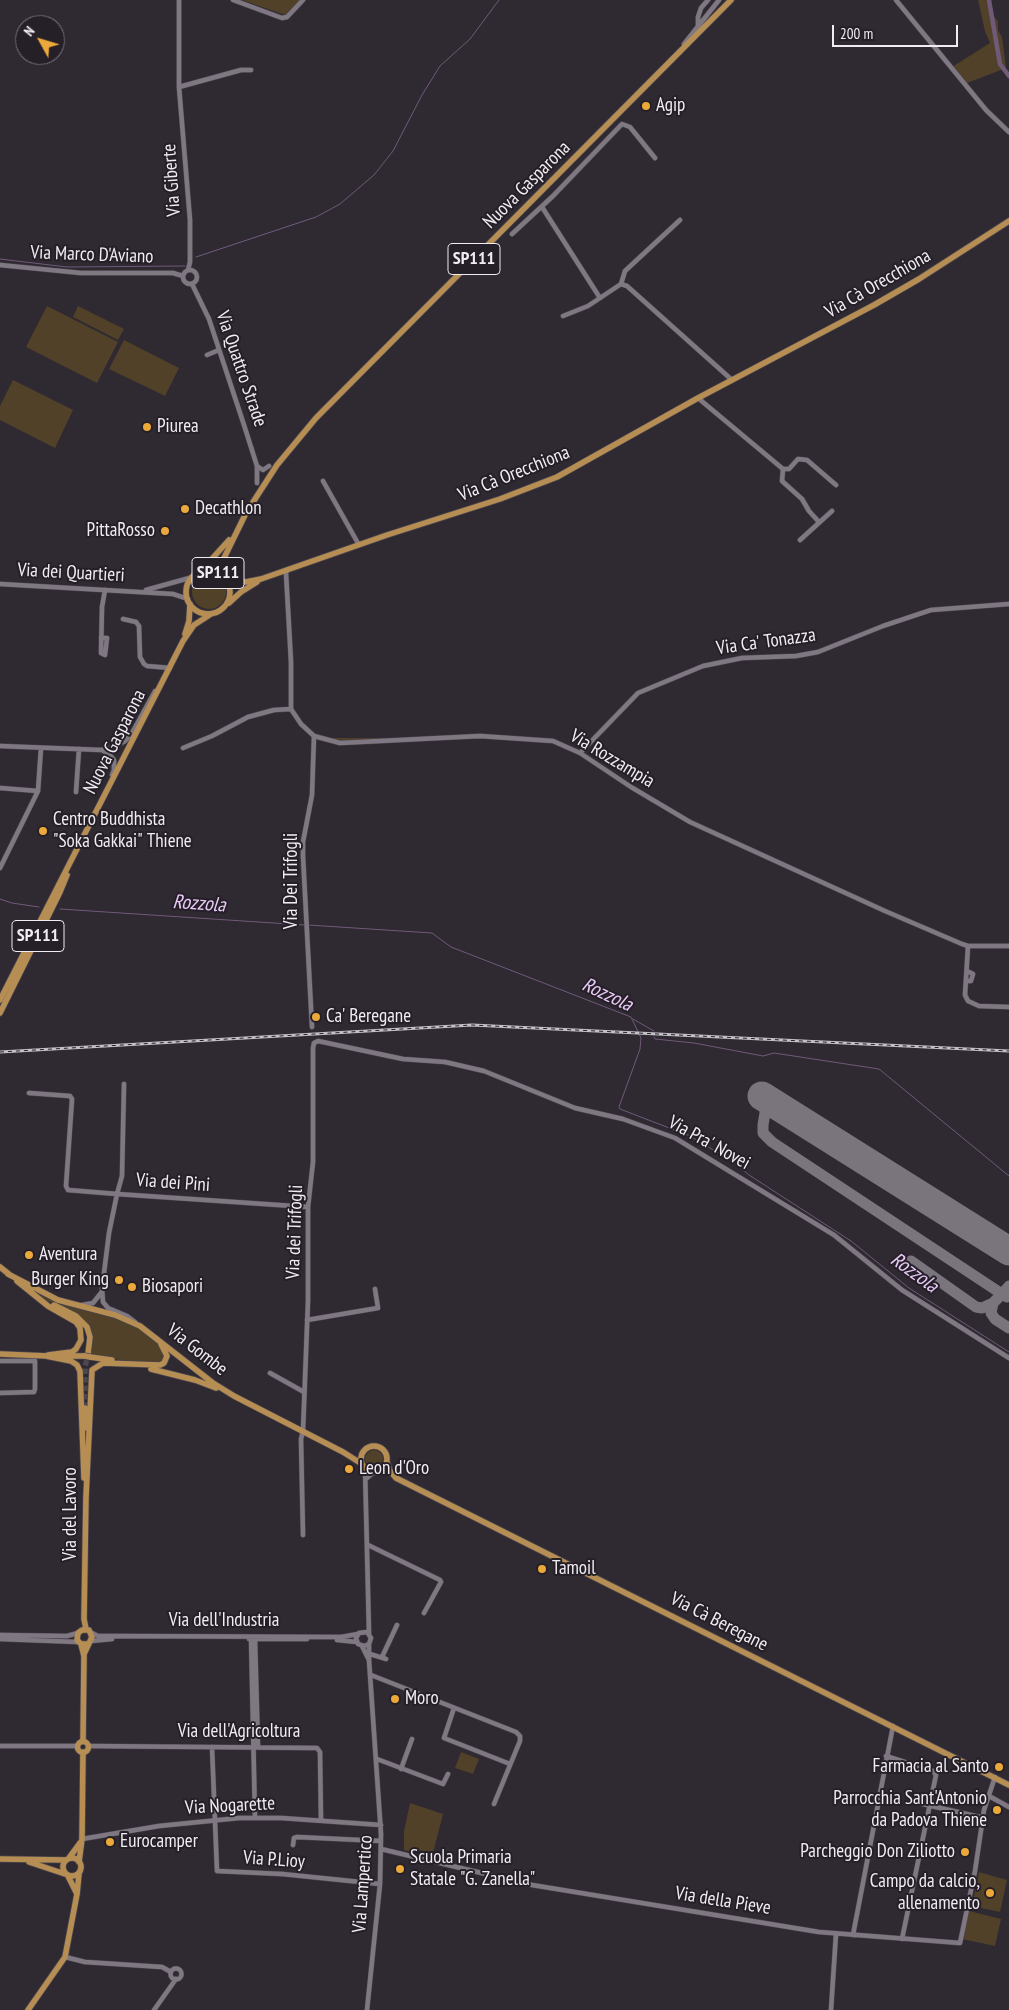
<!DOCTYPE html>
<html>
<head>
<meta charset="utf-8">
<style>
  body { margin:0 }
  #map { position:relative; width:1009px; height:2010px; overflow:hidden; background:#2f2932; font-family:"PT Sans Narrow",sans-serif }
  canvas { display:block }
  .north { position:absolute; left:15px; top:15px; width:50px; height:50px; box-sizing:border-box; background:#251f28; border:1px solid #767179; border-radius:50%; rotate:309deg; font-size:14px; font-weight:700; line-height:20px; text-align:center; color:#f0ecf2 }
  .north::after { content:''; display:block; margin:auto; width:18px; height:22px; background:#eba93a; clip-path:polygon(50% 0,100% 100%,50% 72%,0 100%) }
  .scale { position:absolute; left:832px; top:25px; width:126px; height:22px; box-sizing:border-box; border:2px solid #f0ecf2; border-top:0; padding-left:6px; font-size:15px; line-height:18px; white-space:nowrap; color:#f0ecf2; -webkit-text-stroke:4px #251f28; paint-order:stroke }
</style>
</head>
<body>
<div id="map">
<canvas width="1009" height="2010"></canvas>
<div class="north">N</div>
<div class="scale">200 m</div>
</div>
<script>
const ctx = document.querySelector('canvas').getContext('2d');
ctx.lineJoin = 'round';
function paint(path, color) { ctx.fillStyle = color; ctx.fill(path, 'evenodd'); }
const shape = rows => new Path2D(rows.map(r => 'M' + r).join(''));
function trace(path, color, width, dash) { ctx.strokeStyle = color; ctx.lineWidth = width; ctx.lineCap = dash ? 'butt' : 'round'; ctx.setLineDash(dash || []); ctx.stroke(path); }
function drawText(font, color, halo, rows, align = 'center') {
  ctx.font = font + ' "PT Sans Narrow",sans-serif'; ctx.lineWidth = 4; ctx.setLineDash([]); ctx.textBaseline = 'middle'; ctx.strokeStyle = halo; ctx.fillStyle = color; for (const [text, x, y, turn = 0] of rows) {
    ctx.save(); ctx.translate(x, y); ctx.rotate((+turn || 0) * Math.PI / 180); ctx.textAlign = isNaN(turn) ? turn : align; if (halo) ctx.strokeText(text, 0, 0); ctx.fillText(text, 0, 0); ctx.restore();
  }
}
paint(shape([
  [242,0,302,0,291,14,285,15],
  [978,0,987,0,990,12,998,21,998,30,1002,37,1006,68,967,83,952,67,990,43,985,31],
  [47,306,118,342,97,383,26,347],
  [78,306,124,329,118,340,73,317],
  [124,340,179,368,165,396,109,369],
  [13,380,73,410,55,448,0,420,0,406],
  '192 592a17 17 0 1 1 34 0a17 17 0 1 1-34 0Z',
  [329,738,410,738,346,741],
  [29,1288,53,1301,113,1316,142,1330,161,1347,164,1358,161,1362,129,1362,90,1354,90,1329,83,1318,61,1306,43,1300],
  '365 1459a9 9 0 1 1 18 0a9 9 0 1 1-18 0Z',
  [461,1752,479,1759,473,1774,455,1768],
  [410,1803,443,1814,433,1853,413,1849,412,1852,404,1850,404,1831],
  [979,1872,1007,1880,1000,1912,972,1906],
  [969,1911,1001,1919,995,1946,962,1939]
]), '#514129');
trace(shape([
  [196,257,316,217,340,204,374,175,393,151,422,95,440,66,470,39,499,0],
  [0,259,67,267,185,266],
  [0,899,12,903,39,907],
  [60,909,304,925],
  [308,925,432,933,451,947,631,1017,641,1038,640,1049,619,1107,620,1109,690,1136,735,1163,749,1175,851,1241,909,1288,1009,1352],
  [633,1019,654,1031],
  [654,1037,655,1039,694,1043,763,1056,774,1053,879,1069,1009,1176]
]), '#705a7a', 1);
trace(shape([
  [989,0,1000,64,1009,76]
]), '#705a7a', 4.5);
trace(shape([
  [773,1103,766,1107,763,1125,763,1133,772,1142,1002,1294,1009,1286],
  [911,1261,976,1307,982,1308,993,1303,1002,1294,1007,1297],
  [993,1303,991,1313,995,1319,1009,1328]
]), '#7a747c', 11);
trace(shape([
  [762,1096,1009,1251]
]), '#7a747c', 29);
trace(shape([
  [85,1408,85,1367,88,1354]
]), '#4c464f', 5.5, [5.5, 3]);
const minor = shape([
  [179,0,179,87,190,220,190,262,188,270],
  [233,0,282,18,287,17,303,0],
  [896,0,986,110,1009,132],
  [698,25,698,17,701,8,708,0],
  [684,44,719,0],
  [179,87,241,70,251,70],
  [542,207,600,298],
  [512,234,553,196,622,124,630,127,655,158],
  [0,265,81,273,173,273,183,276],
  '183 277a7 7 0 1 1 14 0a7 7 0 1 1-14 0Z',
  [192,284,209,319,244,425,257,466,257,483],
  [621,284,625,271,680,220],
  [563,316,588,306,621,284,627,286,732,380],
  [207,355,219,350],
  [698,398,783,469,782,481,802,499,809,511,819,522],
  [257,466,263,470,269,466],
  [783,469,789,469,798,459,807,460,836,485],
  [323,481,359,545],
  [800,540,832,511],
  [287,570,286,573,291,662,291,709,301,724,314,736,340,743,480,736,553,741,580,753,631,787,690,822,885,911,962,944,968,946,1009,946],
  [0,584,173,594,188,599],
  [146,590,193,577],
  [123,619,136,622,139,626,140,657,144,664,147,666,170,668],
  [101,638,107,638,105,655,101,653,102,607,105,590],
  [0,746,102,750,114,747,125,741,132,733,155,691],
  [183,748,212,736,248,717,274,710,291,709],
  [102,750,109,754,114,760,114,770,112,775],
  [580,753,638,693,703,666,742,658,796,656,818,652,883,626,931,610,1009,604],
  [0,788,38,791],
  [76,792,79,749],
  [0,868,38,791,41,748],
  [968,946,965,995,968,1001,979,1006,1009,1007],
  [966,981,971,981,973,974,967,971],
  [312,1027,303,856,303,842,312,795,314,736],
  [124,1084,122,1176,117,1194,308,1207],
  [29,1093,70,1096,72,1099,66,1186,68,1190,117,1194,109,1233,102,1289,103,1302,108,1308,127,1316,135,1322],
  [82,1305,93,1303,101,1293],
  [307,1320,378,1308,375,1289],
  [0,1361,35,1361],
  [270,1373,304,1392],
  [0,1393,34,1392,35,1389,35,1362],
  [365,1468,369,1633],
  [367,1478,374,1472],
  [303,1535,301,1439,303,1431,308,1301,308,1207,313,1162,313,1048,314,1043,318,1041,403,1059,445,1062,484,1071,575,1108,623,1119,675,1138,834,1235,902,1290,1009,1358],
  [368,1545,440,1580,441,1582,424,1613],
  [90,1632,98,1636,114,1636,341,1637,358,1634],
  [0,1635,67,1636,78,1633],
  [251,1637,255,1818],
  [255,1638,258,1747],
  [0,1639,78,1642],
  [249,1639,307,1639],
  [337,1640,357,1642],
  [91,1641,112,1639],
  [362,1646,369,1660],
  [370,1654,386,1659],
  [382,1657,397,1625],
  [371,1675,516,1732,520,1736,520,1741,494,1804],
  [454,1708,444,1738,510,1764],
  [0,1746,77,1746],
  [88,1746,317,1748,320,1752,321,1820],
  [212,1747,217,1871,282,1874,380,1884],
  [886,1756,933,1771,936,1775,902,1939],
  [377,1759,443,1784,448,1774],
  [401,1769,412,1739],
  [989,1796,1009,1807],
  [914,1802,984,1818],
  [82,1839,159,1826,239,1818,281,1818,381,1825],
  [293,1845,294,1838,297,1837,381,1841],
  [381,1849,532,1885,819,1932,960,1943,975,1871,984,1810,995,1777],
  [853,1935,893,1726],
  [65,1957,85,1962,162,1967,171,1972],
  '170.5 1974a5.5 5.5 0 1 1 11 0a5.5 5.5 0 1 1-11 0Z',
  [154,2010,176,1979],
  [367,2010,380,1884,381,1834,369,1660,369,1644,371,1638,367,1632,359,1633,356,1638,358,1644,364,1646,369,1644],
  [831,2010,836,1934]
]);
const major = shape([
  '186 592a22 22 0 1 1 44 0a22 22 0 1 1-44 0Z',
  [200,572,229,540],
  [224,577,223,571,224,558,246,513,277,465,316,418,731,0],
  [227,580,246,582,261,579,387,535,500,499,557,477,698,398,874,305,919,279,1009,221],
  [229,603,241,592,257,582],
  [185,634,189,621,190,604],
  [0,1000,183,641,194,625,211,614],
  [0,1013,60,892,67,875],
  [0,1267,10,1275],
  [8,1274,58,1300,115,1315,140,1326,213,1383,234,1396,343,1452,362,1464],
  [17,1281,48,1306,76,1322,80,1328,81,1340,76,1349,72,1352,48,1355],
  [54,1305,76,1316,87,1327,90,1337,88,1354],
  [0,1354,48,1356],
  [46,1356,71,1361,77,1365,80,1371,84,1478],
  [62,1356,85,1356],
  [90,1357,112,1360],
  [151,1369,195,1380,216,1388],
  [85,1408,85,1428],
  '361 1459a13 13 0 1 1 26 0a13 13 0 1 1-26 0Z',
  [387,1462,390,1471,396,1478,1009,1785],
  [86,1495,84,1619,86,1629],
  [86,1497,92,1370,103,1363,160,1365,164,1363,167,1356,161,1344],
  [81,1644,84,1656,83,1741],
  [84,1654,92,1637,89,1630,82,1630,78,1633,77,1640,81,1644,87,1644],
  '77.5 1747a5.5 5.5 0 1 1 11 0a5.5 5.5 0 1 1-11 0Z',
  '63 1867a9 9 0 1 1 18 0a9 9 0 1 1-18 0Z',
  [69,1858,80,1843],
  [0,1859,66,1860],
  [29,1862,65,1874],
  [79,1862,82,1839,83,1752],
  [68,1876,77,1894],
  [28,2010,65,1957,77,1894,79,1874]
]);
trace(minor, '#4b464e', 5.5);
trace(major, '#4b464e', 7);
trace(minor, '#7f7882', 4.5);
trace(major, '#b68e53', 5.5);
const rail = shape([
  [0,1052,472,1025,1009,1051]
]);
trace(rail, '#c4c0c7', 3);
trace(rail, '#251f28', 1, [4]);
const majorBridge = shape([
  [85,1356,90,1357]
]);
trace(majorBridge, '#4b464e', 7, []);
trace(majorBridge, '#b68e53', 5.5);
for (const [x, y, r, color] of [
  [646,106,5,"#eba93a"],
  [147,427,5,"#eba93a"],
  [185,509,5,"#eba93a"],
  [165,531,5,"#eba93a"],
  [43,831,5,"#eba93a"],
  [316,1017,5,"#eba93a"],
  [29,1255,5,"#eba93a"],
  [119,1280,5,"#eba93a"],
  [132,1287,5,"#eba93a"],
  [349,1469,5,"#eba93a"],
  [542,1569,5,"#eba93a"],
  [395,1699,5,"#eba93a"],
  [999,1767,5,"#eba93a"],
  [997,1810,5,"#eba93a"],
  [110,1842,5,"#eba93a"],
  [965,1852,5,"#eba93a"],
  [400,1869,5,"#eba93a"],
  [990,1893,5,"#eba93a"]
]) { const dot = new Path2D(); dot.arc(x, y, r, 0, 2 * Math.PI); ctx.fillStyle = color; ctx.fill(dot); trace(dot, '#251f28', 2); }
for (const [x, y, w] of [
  [474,259,52],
  [218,573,52],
  [38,936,52]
]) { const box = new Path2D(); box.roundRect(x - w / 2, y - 15.5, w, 31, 4); ctx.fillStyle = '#251f28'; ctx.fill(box); trace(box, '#f0ecf2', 1); }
drawText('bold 18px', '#f0ecf2', null, [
  ["SP111",474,259],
  ["SP111",218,573],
  ["SP111",38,936]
]);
drawText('19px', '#f0ecf2', '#251f28', [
  ["Agip",656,106],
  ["Piurea",157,427],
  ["Decathlon",195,509],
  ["PittaRosso",155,531,"right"],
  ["Centro Buddhista",53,820],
  ["\"Soka Gakkai\" Thiene",53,842],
  ["Ca' Beregane",326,1017],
  ["Aventura",39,1255],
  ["Burger King",109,1280,"right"],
  ["Biosapori",142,1287],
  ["Leon d'Oro",359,1469],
  ["Tamoil",552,1569],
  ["Moro",405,1699],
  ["Farmacia al Santo",989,1767,"right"],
  ["Parrocchia Sant'Antonio",987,1799,"right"],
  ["da Padova Thiene",987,1821,"right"],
  ["Eurocamper",120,1842],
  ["Parcheggio Don Ziliotto",955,1852,"right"],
  ["Scuola Primaria",410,1858],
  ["Statale \"G. Zanella\"",410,1880],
  ["Campo da calcio,",980,1882,"right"],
  ["allenamento",980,1904,"right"]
], 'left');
drawText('19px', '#f0ecf2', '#251f28', [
  ["Via Giberte",172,180,-94],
  ["Nuova Gasparona",527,185,-45],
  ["Via Marco D'Aviano",92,255,2],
  ["Via Cà Orecchiona",878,284,-30],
  ["Via Quattro Strade",241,369,71],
  ["Via Cà Orecchiona",514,474,-22],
  ["Via dei Quartieri",71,573,3],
  ["Via Ca' Tonazza",766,642,-8],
  ["Nuova Gasparona",115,742,-63],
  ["Via Rozzampia",612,759,31],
  ["Via Dei Trifogli",292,881,-90],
  ["Via Pra' Novei",709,1143,29],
  ["Via dei Pini",173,1183,4],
  ["Via dei Trifogli",295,1232,-88],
  ["Via Gombe",197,1350,38],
  ["Via del Lavoro",71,1514,-90],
  ["Via dell'Industria",224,1621],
  ["Via Cà Beregane",719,1622,27],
  ["Via dell'Agricoltura",239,1732],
  ["Via Nogarette",230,1806,-3],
  ["Via P.Lioy",274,1860,4],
  ["Via Lampertico",363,1884,-86],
  ["Via della Pieve",723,1901,9]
]);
drawText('italic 20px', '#e9cbf8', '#251f28', [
  ["Rozzola",199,904,4],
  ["Rozzola",607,995,25],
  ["Rozzola",914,1273,36]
]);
</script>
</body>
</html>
